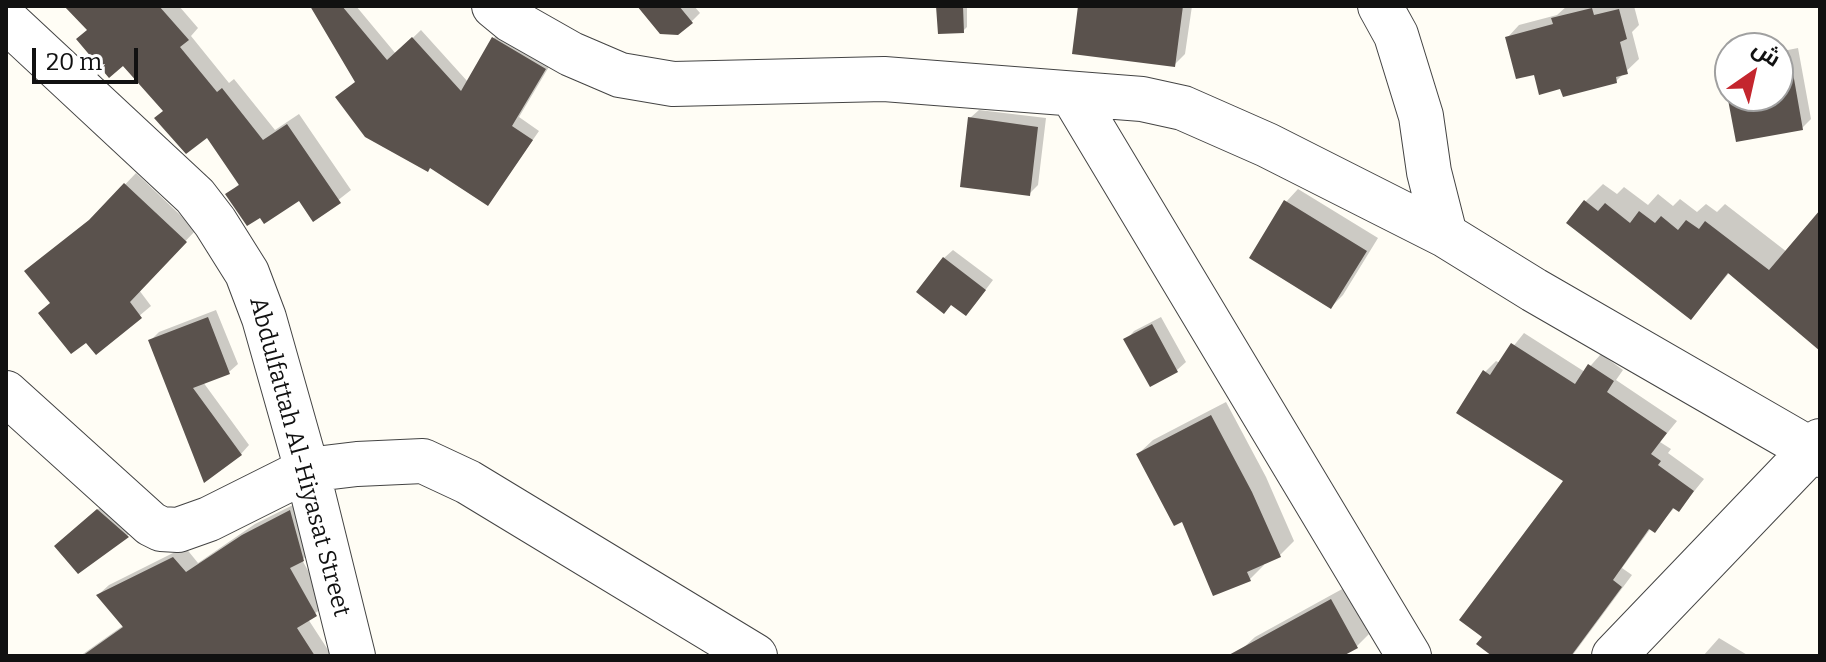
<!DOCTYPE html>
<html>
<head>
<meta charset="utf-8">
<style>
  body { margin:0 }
  #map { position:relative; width:1826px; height:662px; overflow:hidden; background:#fffdf5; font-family:Bitter,Cairo,serif }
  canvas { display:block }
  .frame { position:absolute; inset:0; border:8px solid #111; pointer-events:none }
  .north { position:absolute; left:1714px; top:32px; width:80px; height:80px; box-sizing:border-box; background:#fff; border:2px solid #a0a0a0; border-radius:50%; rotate:34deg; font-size:22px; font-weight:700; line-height:32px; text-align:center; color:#111 }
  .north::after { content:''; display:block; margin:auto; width:28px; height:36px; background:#c4262e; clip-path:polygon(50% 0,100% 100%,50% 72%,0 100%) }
  .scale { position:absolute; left:32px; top:48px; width:106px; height:36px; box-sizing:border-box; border:4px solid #111; border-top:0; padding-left:10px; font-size:24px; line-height:28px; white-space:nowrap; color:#111; -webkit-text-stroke:6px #fff; paint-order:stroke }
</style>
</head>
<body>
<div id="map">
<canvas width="1826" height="662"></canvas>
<div class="frame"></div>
<div class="north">ش</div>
<div class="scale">20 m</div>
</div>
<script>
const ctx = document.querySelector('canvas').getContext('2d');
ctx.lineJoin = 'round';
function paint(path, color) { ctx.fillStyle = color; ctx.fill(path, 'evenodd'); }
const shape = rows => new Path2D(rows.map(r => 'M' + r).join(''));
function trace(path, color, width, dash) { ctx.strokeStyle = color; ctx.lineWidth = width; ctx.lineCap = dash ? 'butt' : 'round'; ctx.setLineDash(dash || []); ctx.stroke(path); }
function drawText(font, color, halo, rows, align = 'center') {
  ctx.font = font + ' Bitter,serif'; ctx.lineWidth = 8; ctx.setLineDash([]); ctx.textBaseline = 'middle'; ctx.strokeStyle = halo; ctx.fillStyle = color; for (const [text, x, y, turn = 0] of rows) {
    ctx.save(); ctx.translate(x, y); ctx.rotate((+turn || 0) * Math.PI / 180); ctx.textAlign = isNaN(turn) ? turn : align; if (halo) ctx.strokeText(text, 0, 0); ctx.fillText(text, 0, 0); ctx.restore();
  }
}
paint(shape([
  [67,6,179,6,198,28,191,36,229,83,234,79,275,130,299,114,351,190,314,219,300,198,260,215,228,195,240,183,207,135,164,110],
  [317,6,356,6,396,54,421,30,468,82,494,38,502,30,553,60,519,117,539,131,488,204,357,81],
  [639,6,694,6,700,13,691,22],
  [938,6,967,6,967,27,963,31],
  [1072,6,1192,6,1185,54,1174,65,1080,8],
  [1567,6,1634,6,1639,25,1632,32,1639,59,1616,81,1562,86,1536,72,1507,38,1519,25,1557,15],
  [1798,48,1811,119,1802,128,1737,140,1724,68,1730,63,1730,96,1778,96,1778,52],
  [979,110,1046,118,1038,185,1029,194,970,118],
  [136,173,196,230,139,290,151,306,96,352,27,271,99,212],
  [1603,184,1617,194,1624,187,1648,205,1658,194,1673,206,1680,199,1697,212,1706,204,1717,212,1725,204,1787,252,1820,213,1820,335,1730,272,1691,317,1585,202],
  [1298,189,1378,238,1343,295,1331,307,1286,202],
  [953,250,993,280,974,305,944,258],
  [216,310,238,364,229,372,203,382,249,445,241,454,151,340,159,332],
  [1161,317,1186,362,1177,370,1126,340,1134,331],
  [1524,333,1585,372,1601,354,1623,370,1616,380,1677,421,1660,442,1671,449,1668,453,1704,479,1679,510,1675,507,1655,530,1651,528,1622,568,1632,575,1572,656,1510,656,1566,481,1485,372,1496,361,1500,363],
  [1226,402,1266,477,1294,541,1280,555,1263,562,1264,565,1250,579,1214,594,1183,519,1138,454,1153,440],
  [111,498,139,524,127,536,69,534],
  [301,501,314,549,302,560,327,604,308,619,332,656,80,656,124,625,98,595,109,585,185,547,198,563,255,524],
  [1344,588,1369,634,1357,646,1339,656,1246,656,1242,649,1255,637],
  [1719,638,1749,656,1703,656]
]), '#0003');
paint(shape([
  [64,6,159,6,189,40,180,47,217,92,222,88,263,140,287,124,341,203,313,222,299,201,264,224,260,218,247,226,225,194,239,185,207,138,186,154,154,118,163,111,123,66,109,78,76,39,87,30],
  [310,6,342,6,387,60,412,37,461,91,492,37,546,69,512,126,533,140,488,206,430,168,428,172,365,137,335,97,355,82],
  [637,6,679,6,693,23,678,35,660,34],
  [936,6,963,6,964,33,938,34],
  [1078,6,1183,6,1175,67,1072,54],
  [1592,8,1594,15,1619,9,1627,39,1620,42,1628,74,1616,77,1617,83,1563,97,1560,89,1539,95,1534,75,1516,79,1505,37,1553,24,1551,18],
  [1790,56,1803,130,1736,142,1722,68,1730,66,1730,96,1778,96,1778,58],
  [968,117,1038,127,1030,196,960,187],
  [124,183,187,242,130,302,142,318,96,355,86,343,71,354,38,313,50,303,24,271,89,220],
  [1284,200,1367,251,1331,309,1249,258],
  [1584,200,1598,211,1605,203,1630,223,1639,211,1655,223,1661,216,1678,230,1686,220,1699,229,1705,221,1769,270,1820,210,1820,351,1728,273,1691,320,1566,223],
  [943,257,986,290,966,316,951,305,944,314,916,292],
  [208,317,230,374,193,388,242,455,204,483,148,340],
  [1152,324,1178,372,1150,387,1123,339],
  [1511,343,1575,384,1588,364,1614,381,1607,392,1667,433,1651,454,1661,461,1658,465,1694,491,1679,512,1673,508,1655,533,1649,529,1613,580,1622,587,1571,656,1492,656,1476,644,1482,637,1459,620,1563,481,1456,413,1483,370,1490,375],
  [1211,415,1252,492,1281,557,1247,572,1251,581,1213,596,1182,522,1174,526,1136,454],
  [97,509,129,537,78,574,54,546],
  [290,510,304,561,290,568,317,616,297,628,315,656,82,656,123,627,96,595,173,557,186,572,242,535],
  [1331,599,1358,648,1343,656,1227,656]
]), '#5a524d');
const minor = shape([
  [494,6,511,20,571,54,620,75,673,84,884,79,1142,99,1183,108,1267,145,1445,235,1534,290,1820,455],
  [1380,6,1396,35,1421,116,1429,172,1445,235],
  [6,20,195,196,215,222,247,273,264,318,307,470,353,656],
  [1072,94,1409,656],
  [6,393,151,524,161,529,178,530,209,519,307,470,357,464,423,461,468,482,755,656],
  [1614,656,1820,441]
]);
trace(minor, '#444', 46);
trace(minor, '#fff', 44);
drawText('24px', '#111', '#fff', [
  ["Abdulfattah Al-Hiyasat Street",299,457,75]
]);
</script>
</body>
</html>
